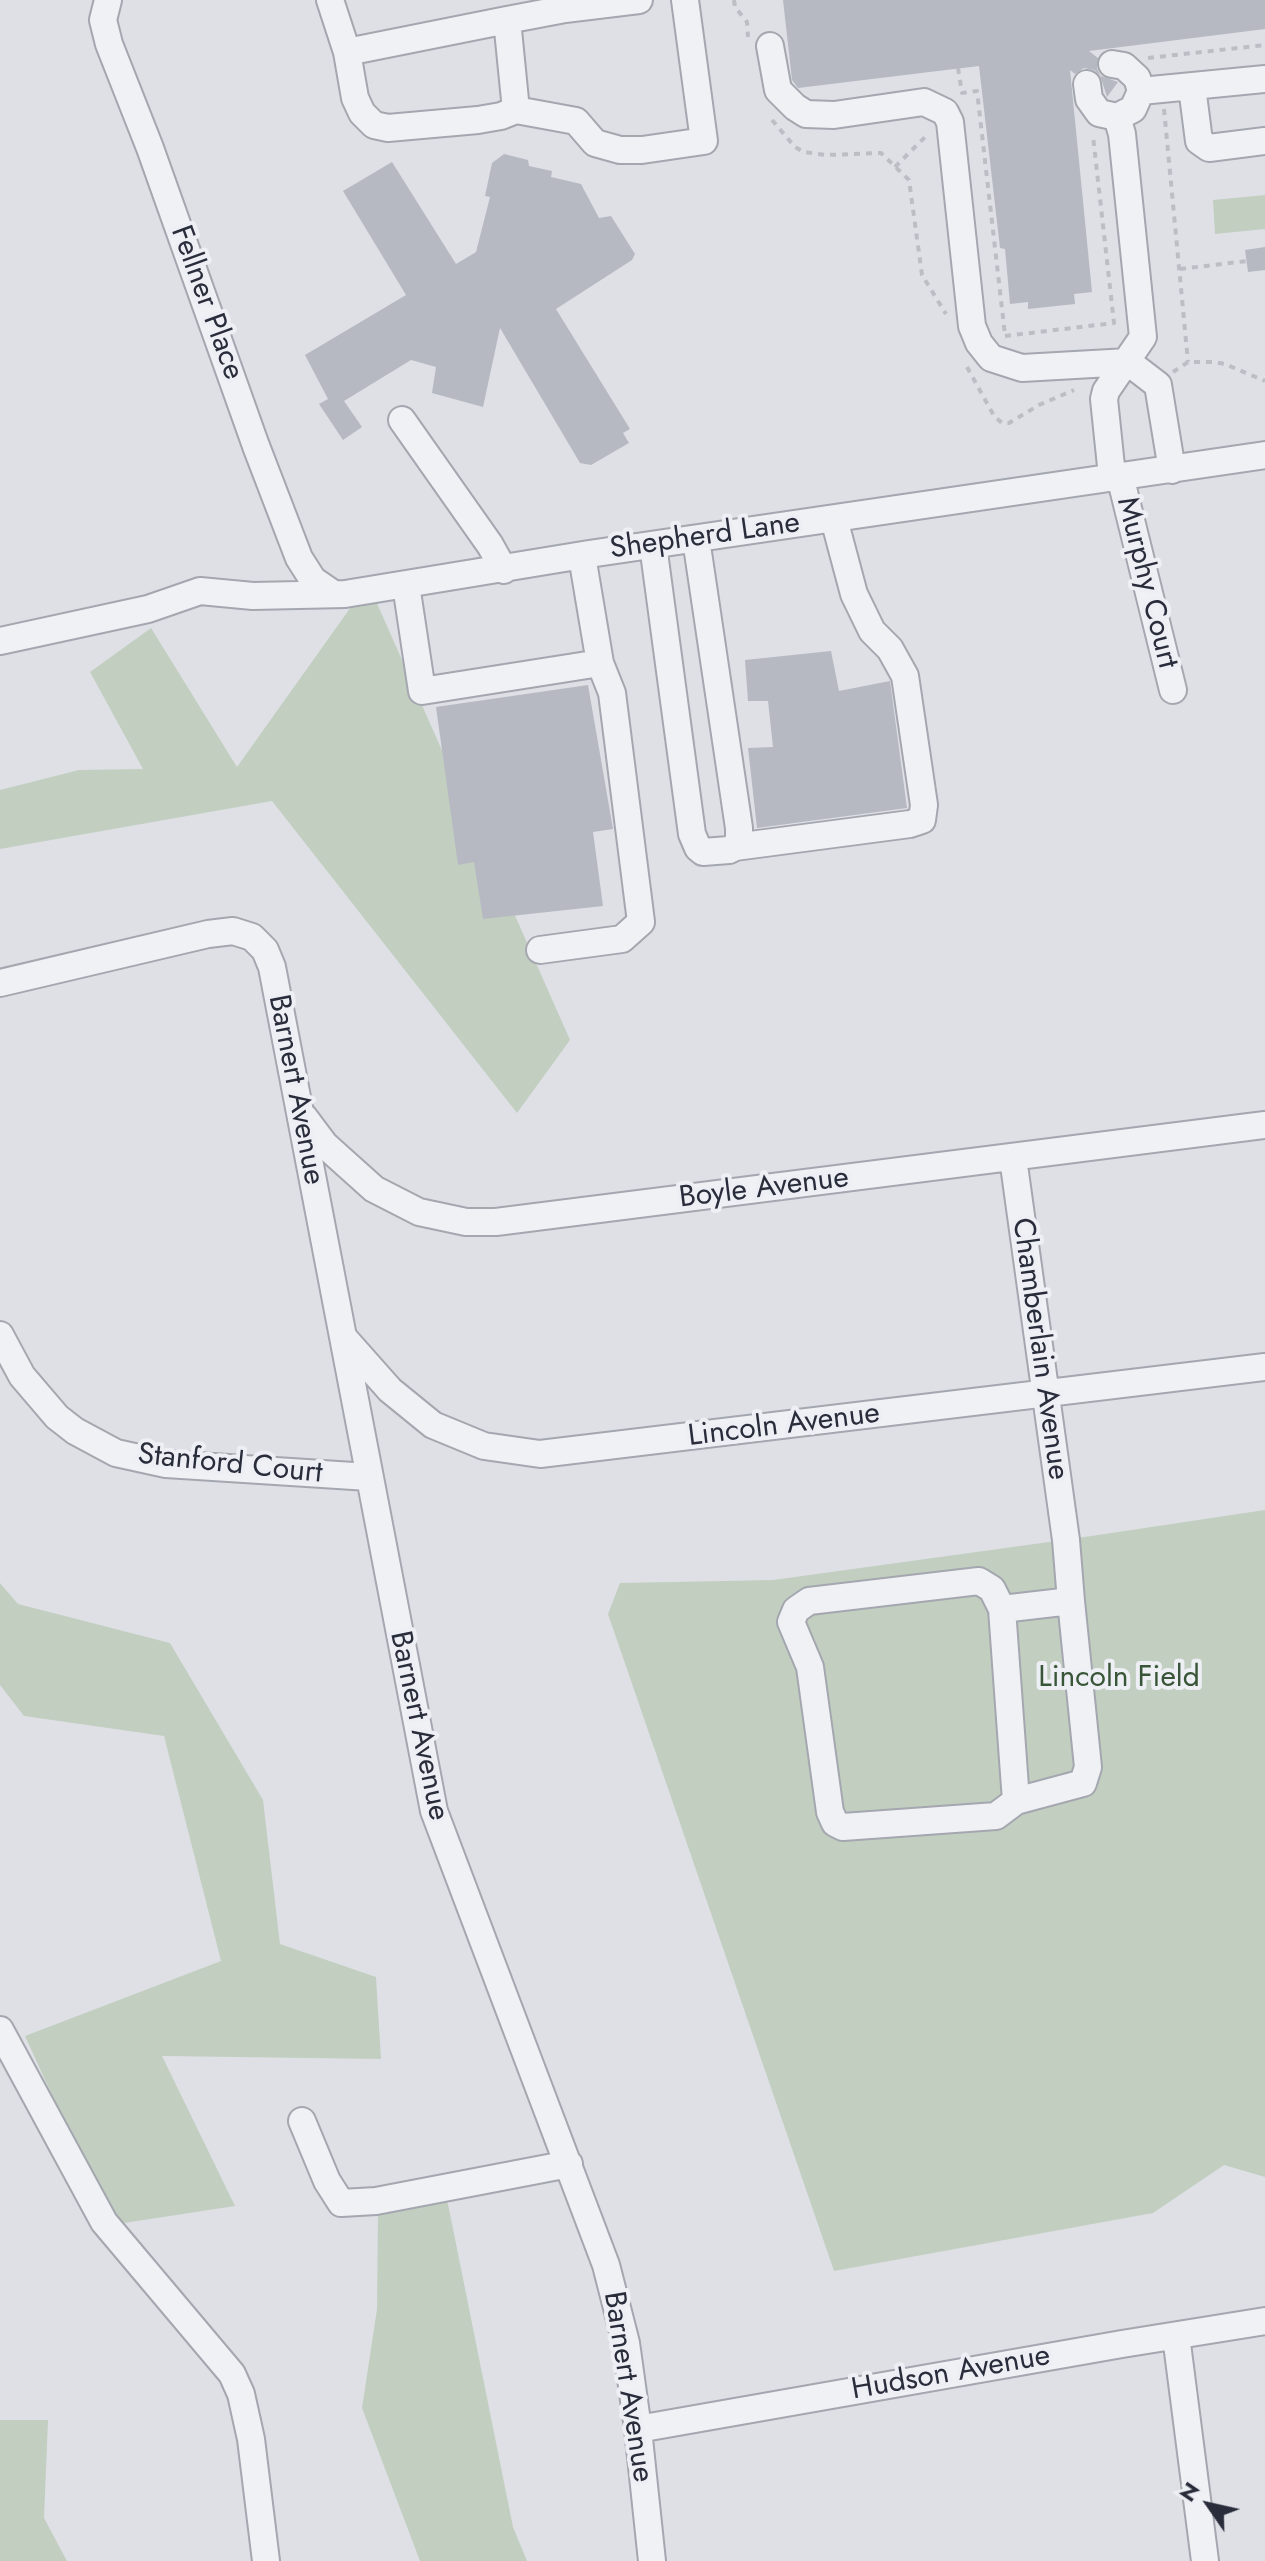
<!DOCTYPE html>
<html>
<head>
<meta charset="utf-8">
<style>
  body { margin:0 }
  #map { position:relative; width:1265px; height:2561px; overflow:hidden; background:#dee0e6; font-family:Jost,sans-serif }
  canvas { display:block }
  .north { position:absolute; left:1169px; top:2465px; width:80px; height:80px; -webkit-text-stroke:6px #edeff4; paint-order:stroke; rotate:304deg; font-size:22px; font-weight:700; line-height:32px; text-align:center; color:#292d3b }
  .north::after { content:''; display:block; margin:auto; width:28px; height:36px; background:#292d3b; clip-path:polygon(50% 0,100% 100%,50% 72%,0 100%) }
</style>
</head>
<body>
<div id="map">
<canvas width="1265" height="2561"></canvas>
<div class="north">N</div>
</div>
<script>
const ctx = document.querySelector('canvas').getContext('2d');
ctx.lineJoin = 'round';
function paint(path, color) { ctx.fillStyle = color; ctx.fill(path, 'evenodd'); }
const shape = rows => new Path2D(rows.map(r => 'M' + r).join(''));
function trace(path, color, width, dash) { ctx.strokeStyle = color; ctx.lineWidth = width; ctx.lineCap = dash ? 'butt' : 'round'; ctx.setLineDash(dash || []); ctx.stroke(path); }
function drawText(font, color, halo, rows, align = 'center') {
  ctx.font = font + ' Jost,sans-serif'; ctx.lineWidth = 8; ctx.setLineDash([]); ctx.textBaseline = 'middle'; ctx.strokeStyle = halo; ctx.fillStyle = color; for (const [text, x, y, turn = 0] of rows) {
    ctx.save(); ctx.translate(x, y); ctx.rotate((+turn || 0) * Math.PI / 180); ctx.textAlign = isNaN(turn) ? turn : align; if (halo) ctx.strokeText(text, 0, 0); ctx.fillText(text, 0, 0); ctx.restore();
  }
}
paint(shape([
  [1265,195,1265,229,1215,234,1213,200],
  [368,583,570,1040,517,1113,272,801,0,849,0,790,79,770,143,769,90,672,151,628,237,767],
  [1265,1510,1265,2177,1224,2165,1153,2213,834,2271,608,1614,620,1583,773,1580,1078,1538],
  [0,1583,18,1604,170,1643,263,1800,280,1944,376,1977,381,2059,162,2056,235,2206,111,2225,25,2036,221,1961,164,1736,24,1716,0,1685],
  [447,2199,513,2527,527,2561,420,2561,362,2408,377,2309,378,2214],
  [0,2420,48,2420,44,2518,67,2561,0,2561]
]), '#c2cfc0');
paint(shape([
  [783,0,1265,0,1265,29,1089,51,1098,58,1097,69,1101,76,1118,82,1107,97,1100,75,1094,70,1084,68,1075,74,1070,70,1092,292,1074,294,1075,304,1028,309,1028,302,1010,304,1005,249,1000,248,979,66,798,88,792,80],
  [504,154,528,160,529,166,552,171,551,177,581,184,599,218,611,216,635,254,632,260,556,309,630,429,623,433,629,443,591,465,580,463,500,328,483,407,432,393,436,367,411,360,344,401,362,427,343,440,319,404,328,399,305,355,406,295,343,191,392,162,456,264,476,252,490,197,485,196,492,163],
  [1265,247,1265,270,1248,272,1245,250],
  [831,651,839,691,890,681,907,808,757,828,748,748,773,747,768,701,748,701,745,660],
  [588,685,613,829,593,832,603,906,483,919,474,862,458,865,436,707]
]), '#b6b9c2');
const minor = shape([
  [108,0,103,20,109,44,150,148,256,446,299,558,313,580,332,593],
  [330,0,347,52,355,98,362,113,374,125,388,128,478,120,501,116,516,110,576,121,595,143,620,150,642,150,704,141,685,0],
  [770,46,778,90,795,107,806,114,834,115,924,102,945,112,950,122,972,326,979,343,991,358,1022,368,1128,362,1158,385,1172,470],
  [347,52,507,20],
  [1087,84,1089,99,1099,113,1117,117,1133,109,1141,91,1137,78,1124,66,1112,64],
  [1192,87,1199,141,1209,148,1265,141],
  [1141,91,1265,79],
  [516,110,507,20,565,9,639,0],
  [402,420,490,545,504,570],
  [1112,476,1104,399,1106,391,1143,337,1122,134,1117,117],
  [1120,476,1173,690],
  [653,545,692,834,698,848,703,852,729,850,735,847,739,839,739,828,696,539],
  [406,585,422,691,600,663,582,556],
  [0,641,148,609,200,591,253,596,345,594,589,554,1265,455],
  [735,847,910,824,922,820,924,805,905,676,890,649,872,631,854,594,834,519],
  [540,950,622,939,641,922,612,693,600,663],
  [0,983,208,934,233,931,252,937,265,950,272,967,434,1811,606,2265,626,2343,638,2429,652,2561],
  [304,1117,325,1145,374,1189,419,1212,466,1222,496,1222,1265,1125],
  [1013,1158,1066,1540,1071,1601,1002,1609,1016,1801,1083,1783,1088,1767,1071,1601],
  [0,1335,22,1376,57,1417,75,1431,116,1453,166,1464,369,1477],
  [343,1337,390,1390,433,1425,484,1446,540,1454,1265,1367],
  [1002,1609,992,1589,979,1581,809,1601,796,1610,791,1622,810,1667,830,1812,835,1823,843,1827,996,1816,1016,1801],
  [0,2030,104,2222,232,2374,241,2394,251,2439,266,2561],
  [302,2121,327,2181,341,2203,376,2201,569,2164],
  [1176,2336,1205,2561],
  [638,2429,1122,2344,1265,2321]
]);
trace(minor, '#a4a7af', 30);
trace(shape([
  [734,0,735,7,747,22,748,37],
  [1148,58,1265,45],
  [958,68,962,93,977,91,1005,335],
  [1164,109,1188,362],
  [772,120,795,147,804,152,826,155,881,153,909,180,922,275,946,314],
  [895,167,927,135],
  [1180,269,1247,261],
  [1005,336,1114,323,1093,136],
  [967,367,994,416,1002,423,1009,423,1039,405,1074,390],
  [1173,372,1188,362,1214,362,1225,364,1265,381]
]), '#bcbec5', 4, [6, 6]);
trace(minor, '#f0f1f5', 26);
drawText('30px', '#292d3b', '#edeff4', [
  ["Fellner Place",206,303,70],
  ["Shepherd Lane",705,537,-8],
  ["Murphy Court",1146,583,76],
  ["Barnert Avenue",295,1090,79],
  ["Boyle Avenue",764,1189,-7],
  ["Chamberlain Avenue",1039,1349,82],
  ["Lincoln Avenue",784,1426,-7],
  ["Stanford Court",230,1465,6],
  ["Barnert Avenue",418,1726,78],
  ["Hudson Avenue",951,2374,-10],
  ["Barnert Avenue",627,2387,81]
]);
drawText('30px', '#395537', '#edeff4', [
  ["Lincoln Field",1119,1679]
]);
</script>
</body>
</html>
